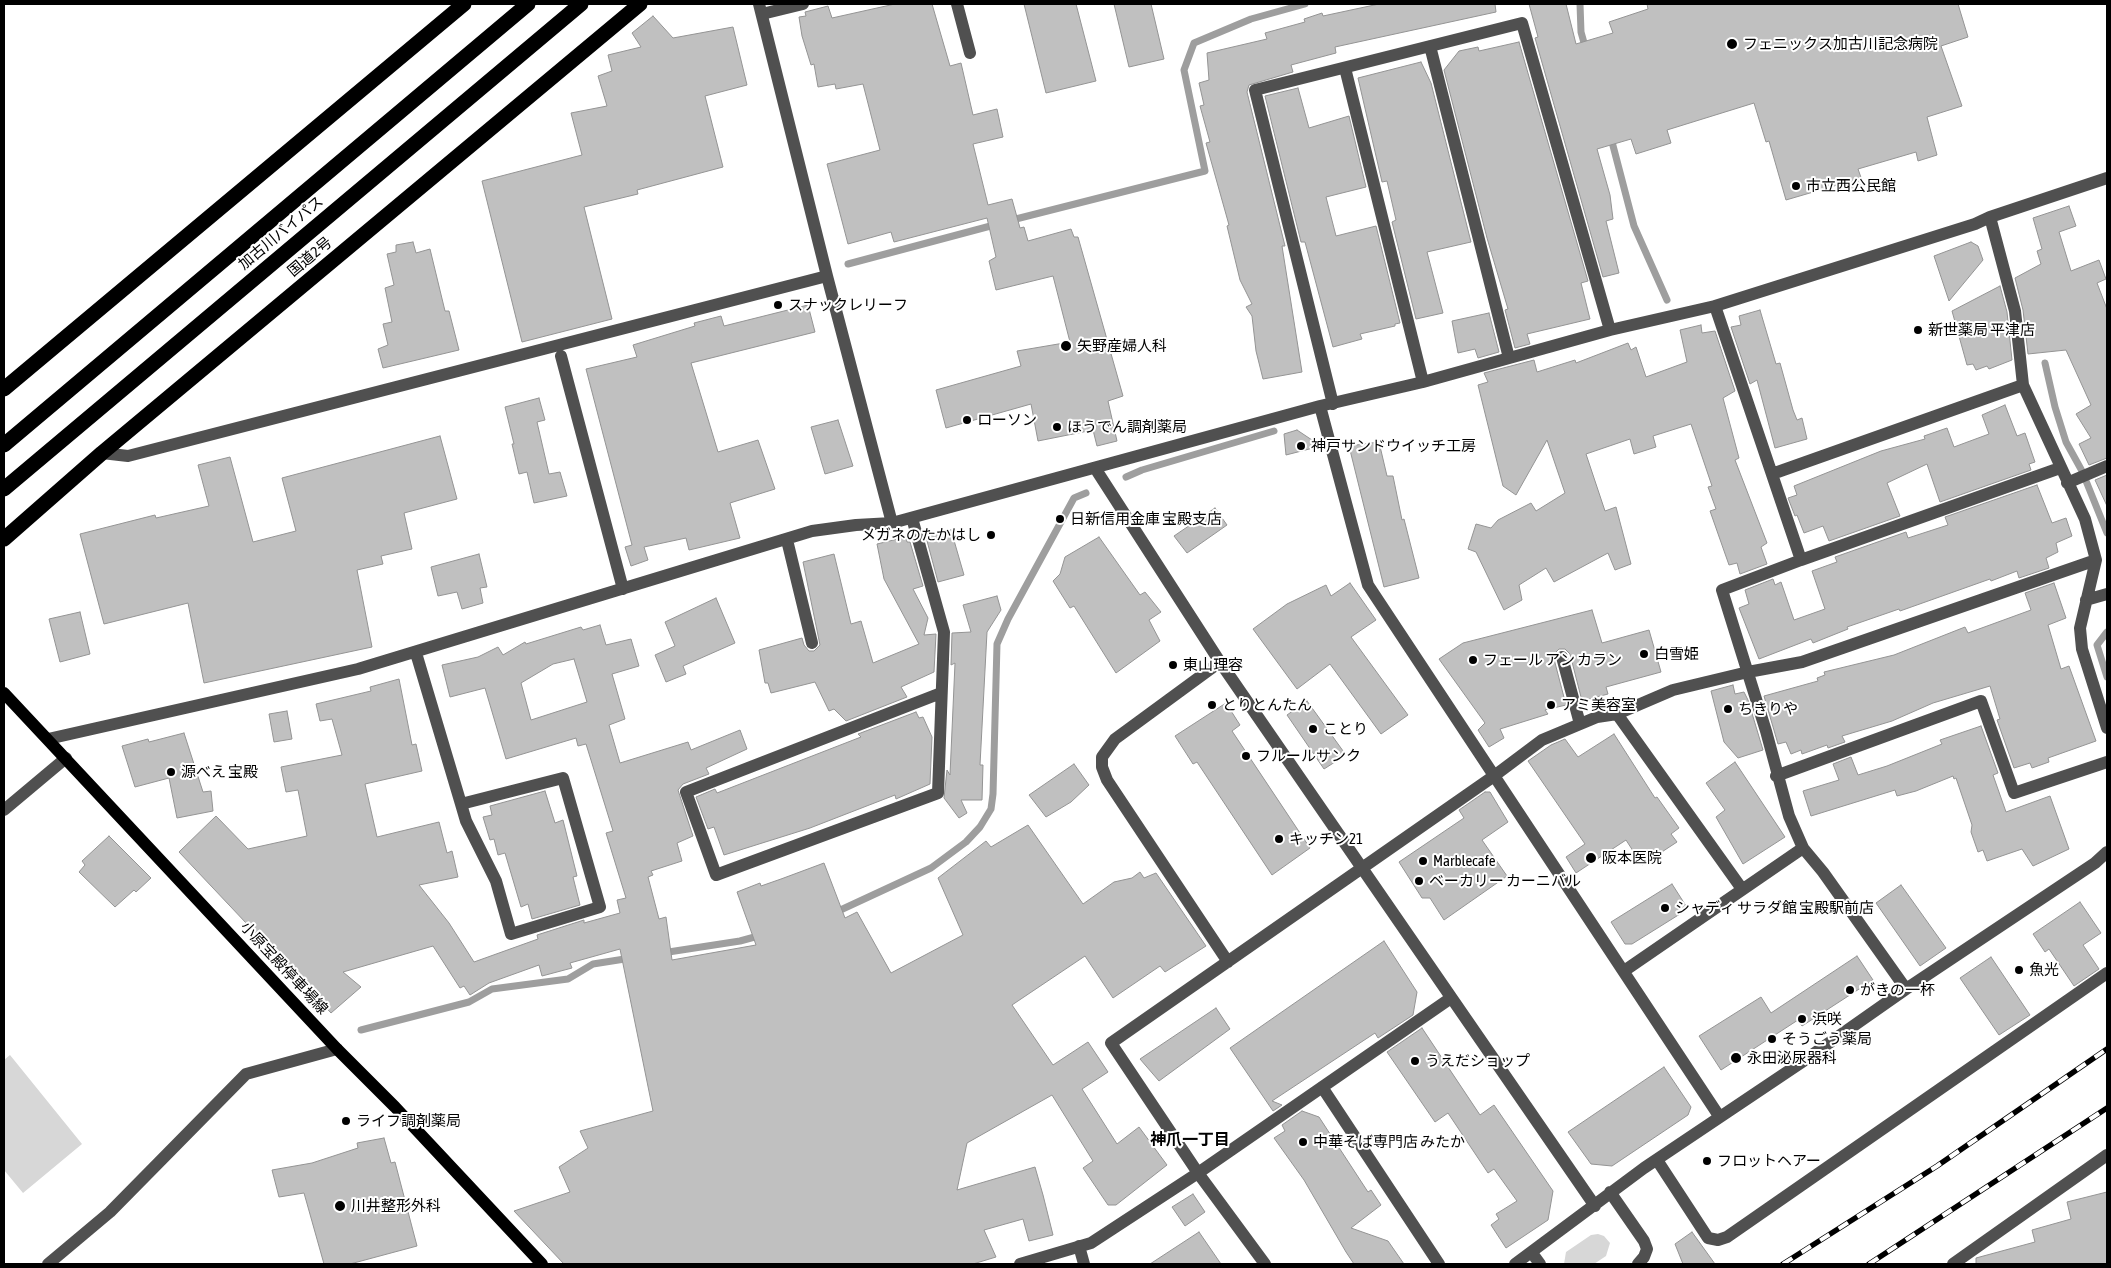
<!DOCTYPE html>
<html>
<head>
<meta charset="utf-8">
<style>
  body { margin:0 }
  #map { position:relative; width:2111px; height:1268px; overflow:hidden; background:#fff; font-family:"Asap Condensed",sans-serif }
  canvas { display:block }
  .frame { position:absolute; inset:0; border:5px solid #000; pointer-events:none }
</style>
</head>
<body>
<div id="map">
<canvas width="2111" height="1268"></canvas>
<div class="frame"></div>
</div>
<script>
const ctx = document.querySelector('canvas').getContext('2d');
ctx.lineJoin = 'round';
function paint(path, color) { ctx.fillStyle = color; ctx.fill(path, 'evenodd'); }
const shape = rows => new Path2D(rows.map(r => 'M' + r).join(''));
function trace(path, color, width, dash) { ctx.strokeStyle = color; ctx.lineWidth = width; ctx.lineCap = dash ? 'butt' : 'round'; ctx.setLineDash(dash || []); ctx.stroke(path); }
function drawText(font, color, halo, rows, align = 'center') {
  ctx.font = font + ' "Asap Condensed","Noto Sans JP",sans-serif'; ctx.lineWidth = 4; ctx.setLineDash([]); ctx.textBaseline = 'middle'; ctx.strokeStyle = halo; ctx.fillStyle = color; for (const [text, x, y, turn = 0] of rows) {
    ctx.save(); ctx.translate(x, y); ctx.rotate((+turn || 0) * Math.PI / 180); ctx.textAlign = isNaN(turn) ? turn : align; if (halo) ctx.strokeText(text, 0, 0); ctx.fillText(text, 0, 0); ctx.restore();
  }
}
paint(shape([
  [10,1055,82,1144,23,1193,4,1170,4,1060],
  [1598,1234,1604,1236,1610,1243,1606,1256,1594,1264,1564,1264,1566,1252,1591,1235]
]), '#d7d7d7');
trace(shape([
  [1580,4,1581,32,1586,50],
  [1611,138,1634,226,1667,300],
  [1008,221,1205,171,1184,70,1194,43,1251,19,1305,4],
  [848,264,998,224],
  [2045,363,2055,407,2066,442,2082,471,2107,533],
  [1126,477,1142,470,1274,431],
  [2107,632,2097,645,2107,677],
  [834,913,931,868,966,842,980,827,991,809,993,794,997,644,1008,619,1074,498,1086,493],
  [662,953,740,941,762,935],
  [361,1030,469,1002,492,989,568,979,593,964,631,958]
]), '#9e9e9e', 7);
const building = shape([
  [895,4,932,4,950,66,961,63,973,115,997,109,1003,137,973,144,988,205,1012,199,1020,228,1024,227,1028,241,1071,229,1074,237,1078,237,1123,396,1108,401,1117,441,1097,446,1093,430,1038,441,1031,404,946,428,936,390,1021,366,1017,351,1070,342,1053,276,996,290,989,261,996,257,987,218,894,242,891,232,848,244,827,164,880,150,863,84,836,89,835,84,818,87,814,64,811,65,802,36,799,17,806,16,805,12,828,6,832,18,895,4],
  [1024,4,1076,4,1096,81,1046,93,1024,4],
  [1114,4,1151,4,1164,59,1129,67,1114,4],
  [1379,4,1495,4,1496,12,1335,47,1336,53,1291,65,1293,72,1249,85,1247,92,1285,246,1282,246,1302,372,1263,379,1256,351,1252,316,1246,307,1252,304,1240,280,1227,226,1229,225,1206,143,1210,142,1200,106,1204,105,1199,83,1209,80,1207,53,1267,39,1265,33,1305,22,1304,19,1322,13,1323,16,1379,4],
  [1529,4,1566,4,1576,44,1613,33,1609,22,1648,9,1647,4,1958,4,1968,37,1941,46,1962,106,1927,117,1937,155,1918,161,1916,152,1858,169,1864,186,1846,191,1844,183,1786,200,1769,141,1766,142,1754,103,1667,130,1671,143,1636,154,1631,139,1597,149,1610,195,1613,219,1606,221,1619,273,1603,277,1535,38,1538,37,1529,4],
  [653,16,673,38,733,27,747,85,705,96,723,167,637,190,638,194,584,207,612,319,522,342,482,181,582,155,571,113,607,106,598,76,612,71,608,55,641,47,632,33,653,16],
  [1519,42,1588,281,1581,283,1590,319,1527,334,1530,344,1515,348,1505,310,1508,309,1487,238,1444,70,1459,51,1478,47,1479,51,1519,42],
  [1421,62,1431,83,1471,242,1427,252,1443,313,1416,319,1392,222,1396,220,1387,181,1382,182,1358,78,1421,62],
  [1298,88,1309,128,1349,116,1366,187,1326,197,1336,236,1376,226,1400,323,1395,324,1395,326,1360,334,1362,339,1333,347,1305,242,1301,242,1265,96,1298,88],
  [2069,206,2076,226,2059,232,2071,271,2099,260,2106,279,2097,283,2107,309,2107,458,2089,465,2079,444,2091,438,2076,414,2091,405,2066,350,2028,354,2023,310,2015,278,2041,264,2037,251,2042,249,2033,218,2069,206],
  [413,242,416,253,430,249,445,311,449,311,459,350,383,368,378,349,388,345,383,324,392,322,385,288,394,285,387,254,396,252,396,245,413,242],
  [1971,242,1978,246,1983,260,1949,301,1934,256,1971,242],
  [2000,286,2007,312,2012,360,1989,369,1987,366,1976,370,1973,364,1967,365,1952,311,2000,286],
  [808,305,815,332,691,363,718,452,758,440,775,489,730,503,740,538,689,550,686,538,644,547,648,560,631,566,625,547,632,545,586,369,637,357,633,345,695,326,694,323,721,316,724,326,808,305],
  [1760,310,1776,364,1780,363,1793,410,1797,420,1802,418,1807,439,1775,448,1757,380,1750,384,1731,327,1741,325,1739,316,1760,310],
  [1489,313,1499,352,1478,358,1475,349,1458,353,1452,321,1489,313],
  [1701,325,1702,333,1715,331,1735,391,1723,398,1739,458,1735,460,1767,543,1761,547,1767,564,1740,574,1737,563,1729,565,1710,511,1716,509,1708,487,1712,486,1691,424,1653,436,1656,447,1634,454,1630,439,1586,454,1605,511,1616,507,1631,564,1615,570,1608,553,1554,582,1546,568,1519,585,1522,600,1504,610,1476,552,1468,549,1476,524,1491,528,1498,520,1531,503,1536,511,1565,493,1547,440,1516,495,1503,486,1478,385,1488,382,1484,373,1534,360,1537,372,1575,360,1576,363,1628,343,1631,350,1636,347,1646,377,1687,362,1680,330,1701,325],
  [539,398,545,420,537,422,549,474,560,472,567,496,534,503,527,472,519,474,512,444,514,444,505,407,539,398],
  [2005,405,2017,436,2025,433,2035,462,2029,464,2031,470,1940,502,1927,464,1887,483,1900,516,1829,541,1823,526,1804,533,1797,515,1795,516,1788,498,1797,495,1794,486,1881,451,1925,439,1924,436,1947,428,1954,447,1989,434,1982,415,2005,405],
  [838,420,853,466,825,474,811,427,838,420],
  [1297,430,1321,446,1286,455,1284,434,1297,430],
  [440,436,457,499,404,513,412,549,381,556,383,564,357,570,372,647,204,683,188,603,104,624,80,534,155,515,156,518,209,506,198,465,230,457,253,542,296,531,282,478,440,436],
  [1379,442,1387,476,1393,476,1402,520,1404,519,1419,578,1384,587,1349,446,1379,442],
  [2107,475,2107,506,2095,480,2107,475],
  [2037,485,2052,523,2066,518,2072,536,2056,543,2058,552,2046,558,2049,568,2019,578,2017,571,1991,581,1990,579,1900,611,1899,609,1847,627,1848,629,1813,643,1811,639,1759,659,1739,608,1749,604,1745,590,1773,579,1775,585,1781,582,1794,620,1825,609,1812,571,1837,562,1835,557,1906,532,1908,538,1948,525,1945,517,2037,485],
  [1215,508,1227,525,1187,553,1174,536,1215,508],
  [951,530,964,575,938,582,926,537,951,530],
  [906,537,907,542,910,542,923,586,913,589,928,618,924,635,936,634,934,672,901,687,907,697,846,721,834,709,829,711,815,682,771,693,768,683,765,683,759,650,802,638,804,645,809,651,814,651,820,645,803,562,834,554,851,624,861,621,873,663,919,644,884,579,877,544,906,537],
  [1099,537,1140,595,1145,592,1161,612,1149,620,1160,641,1116,673,1074,606,1070,608,1053,581,1060,574,1065,557,1099,537],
  [479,554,487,587,480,588,483,603,462,609,457,592,438,596,431,567,479,554],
  [1350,583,1376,620,1351,637,1408,715,1381,734,1330,664,1297,689,1253,629,1287,604,1326,585,1331,596,1350,583],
  [2054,583,2066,618,2048,625,2061,669,2069,666,2096,741,2048,758,2049,762,2032,768,2030,763,2014,768,1997,720,2000,719,1990,686,1933,703,1892,721,1842,736,1845,742,1828,748,1827,745,1802,754,1801,750,1791,754,1786,742,1778,744,1764,696,1818,681,1817,678,1825,675,1824,672,1894,655,1965,627,1968,633,2031,610,2025,593,2054,583],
  [997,596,1001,610,987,632,980,765,983,765,982,800,961,800,967,813,959,818,944,798,947,770,950,775,955,663,951,665,952,633,971,632,963,605,997,596],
  [716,598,735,643,683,666,686,674,666,682,655,655,675,646,665,622,716,598],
  [1592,610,1602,643,1649,630,1661,672,1606,687,1608,694,1582,701,1570,654,1565,649,1559,649,1556,652,1554,659,1566,705,1545,710,1548,714,1500,729,1504,738,1489,747,1478,730,1485,723,1439,659,1463,643,1592,610],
  [80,612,90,654,60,662,49,619,80,612],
  [600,625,606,645,631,639,639,666,612,674,625,719,609,725,620,763,688,742,691,750,740,730,747,749,706,768,709,774,683,784,678,790,693,836,677,843,682,861,651,871,653,875,648,877,659,919,666,917,672,960,756,945,737,892,760,883,761,886,781,879,824,863,845,918,857,912,891,973,963,935,938,878,986,841,991,847,1028,825,1083,904,1114,882,1132,878,1140,872,1144,878,1156,873,1206,946,1165,972,1160,966,1113,998,1085,956,1012,1005,1053,1065,1088,1042,1108,1072,1082,1089,1117,1144,1139,1127,1167,1165,1116,1205,1108,1205,1083,1168,1093,1161,1052,1095,967,1143,957,1190,1035,1167,1043,1195,1053,1235,1029,1241,1023,1219,984,1230,996,1257,973,1264,564,1264,514,1211,570,1192,559,1167,588,1148,580,1131,653,1111,620,949,570,963,572,968,542,976,539,965,489,983,470,995,464,986,460,988,433,946,343,972,361,987,331,1013,179,852,216,816,248,849,307,836,298,790,286,792,281,767,342,755,332,719,320,721,316,704,371,691,370,687,399,679,412,745,416,744,422,771,365,784,377,837,439,822,447,853,452,851,458,877,419,885,449,923,474,962,538,939,537,935,584,920,584,923,620,913,617,900,626,898,606,833,613,831,586,744,578,746,576,738,506,759,485,688,450,697,442,665,478,657,498,647,503,655,525,642,526,644,581,627,583,630,600,625],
  [574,659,587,702,531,720,521,683,553,664,574,659],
  [1733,685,1735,694,1744,692,1748,700,1763,750,1738,758,1724,742,1711,691,1733,685],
  [1307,701,1346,755,1324,769,1287,715,1307,701],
  [1226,703,1240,725,1232,731,1310,848,1272,875,1197,762,1193,764,1175,736,1226,703],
  [287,711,292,739,274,742,269,714,287,711],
  [916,712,919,718,923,717,932,737,930,784,896,799,895,795,810,828,724,855,714,827,708,829,696,797,715,789,717,793,861,737,858,734,916,712],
  [1981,726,1998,773,1993,775,2006,812,2050,796,2069,849,2033,866,2022,849,1987,861,1983,850,1978,852,1971,832,1972,825,1956,778,1954,779,1953,776,1916,791,1897,796,1895,790,1811,816,1803,791,1839,780,1833,764,1851,757,1858,775,1887,766,1942,744,1940,740,1981,726],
  [184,733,203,792,211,791,213,811,177,818,169,778,135,787,122,746,148,739,149,742,184,733],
  [1614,734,1655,798,1657,797,1679,828,1671,834,1677,842,1642,865,1626,840,1576,873,1566,857,1585,844,1528,761,1551,745,1565,739,1578,757,1614,734],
  [1735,762,1785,837,1743,864,1716,817,1725,810,1706,783,1735,762],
  [1074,764,1089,785,1071,802,1046,817,1029,795,1074,764],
  [545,791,555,823,563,820,577,876,573,877,580,905,532,919,528,904,521,907,505,853,498,855,494,839,490,840,483,817,492,815,490,806,545,791],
  [1485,792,1490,792,1508,822,1482,840,1507,876,1444,920,1430,898,1422,898,1399,862,1464,818,1459,810,1485,792],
  [109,836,151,878,136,892,134,890,115,907,79,872,85,865,82,861,109,836],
  [1672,884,1688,909,1632,944,1625,944,1611,922,1672,884],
  [1901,885,1946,948,1920,966,1876,903,1901,885],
  [2080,902,2101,933,2083,945,2099,969,2074,986,2049,949,2045,952,2033,934,2080,902],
  [1384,941,1417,992,1413,1015,1378,1038,1375,1033,1272,1101,1282,1105,1273,1111,1230,1048,1384,941],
  [1857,956,1873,980,1802,1026,1798,1020,1721,1070,1699,1036,1761,997,1771,1013,1857,956],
  [1991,957,2030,1015,1999,1035,1960,978,1991,957],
  [1216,1008,1230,1029,1159,1081,1140,1059,1216,1008],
  [1422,1028,1480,1115,1494,1105,1553,1191,1548,1220,1506,1248,1491,1225,1499,1219,1496,1214,1517,1201,1494,1169,1488,1173,1448,1113,1435,1122,1387,1052,1422,1028],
  [1664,1067,1691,1107,1688,1115,1612,1166,1591,1164,1568,1132,1664,1067],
  [1302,1111,1319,1117,1368,1192,1371,1190,1381,1205,1351,1228,1388,1241,1404,1264,1354,1264,1346,1252,1304,1180,1274,1138,1285,1131,1282,1125,1302,1111],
  [384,1138,391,1163,395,1162,417,1246,350,1264,324,1264,304,1193,279,1197,272,1170,312,1163,358,1148,357,1143,384,1138],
  [2107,1192,2107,1264,1976,1264,1976,1258,2035,1242,2032,1230,2071,1219,2067,1202,2107,1192],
  [1193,1194,1205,1212,1185,1226,1172,1207,1193,1194],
  [1199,1232,1221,1264,1150,1264,1199,1232],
  [1692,1232,1715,1264,1683,1264,1675,1244,1692,1232]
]);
paint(building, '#c0c0c0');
trace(building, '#949494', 1);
trace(shape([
  [759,4,827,276,892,523],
  [957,4,970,53],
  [762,14,803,4],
  [1430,46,1509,358],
  [1345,68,1423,382],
  [1990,217,2015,311,2023,385,2085,519,2096,560,2080,628,2082,649,2107,728],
  [1715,306,1801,560,1722,590,1766,731,1789,816,1803,848,1823,872,1906,989],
  [561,356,623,589],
  [1333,404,1255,90,1522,23,1610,330],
  [1320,406,1368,585,1719,1116],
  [102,453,128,456,827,276],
  [1095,468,1220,662,1595,1206],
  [1772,474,2023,385],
  [2067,483,2107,466],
  [912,518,944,632,938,793,716,875,686,792,941,693],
  [787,540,812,643],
  [1801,560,2060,468],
  [2086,600,2107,594],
  [416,653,461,804,466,821,496,881,511,934,600,907,563,778,461,804],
  [1562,657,1580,724],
  [1220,662,1115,739,1102,757,1102,767,1107,780,1228,962],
  [1617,714,1742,889],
  [48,739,358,669,812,531,856,525,892,523,1320,406,1423,382,1610,330,1715,306,1975,224,1990,217,2107,178],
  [1776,776,1981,701,2014,793,2107,762],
  [4,810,66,758],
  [1624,971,1803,848],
  [1322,1087,1439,1264],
  [1657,1160,1708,1238,1718,1240,1727,1237,2107,973],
  [1610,1192,1644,1241,1647,1249,1644,1257,1638,1264],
  [1079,1246,1084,1264],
  [1532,1253,1540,1264],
  [48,1264,110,1212,246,1074,337,1049],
  [1020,1264,1091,1243,1198,1173,1451,998],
  [1265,1264,1198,1173,1111,1043,1494,776,1542,740,1597,717,1617,714,1673,690,1748,672,1802,662,2096,560],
  [1515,1264,1644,1168,1802,1062,1906,989,2095,863,2107,852],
  [1953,1264,2107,1155]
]), '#505050', 12);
trace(shape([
  [4,693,337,1049,395,1107,542,1264]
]), '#000', 12);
trace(shape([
  [4,389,464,4],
  [4,445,528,4],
  [4,489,581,4],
  [4,539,102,453,640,4]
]), '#000', 15);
const rail = shape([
  [1783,1264,1937,1166,2107,1049],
  [1869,1264,2107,1108]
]);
trace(rail, '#000', 5.5);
trace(rail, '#fff', 4, [11]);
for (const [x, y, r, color] of [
  [1732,44,6,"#000"],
  [1796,186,5,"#000"],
  [778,305,5,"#000"],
  [1918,330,5,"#000"],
  [1066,346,6,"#000"],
  [967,420,5,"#000"],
  [1057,427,5,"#000"],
  [1301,446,5,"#000"],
  [1060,519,5,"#000"],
  [991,535,5,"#000"],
  [1644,654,5,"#000"],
  [1473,660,5,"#000"],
  [1173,665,5,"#000"],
  [1212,705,5,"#000"],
  [1551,705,5,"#000"],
  [1728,709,5,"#000"],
  [1313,729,5,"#000"],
  [1246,756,5,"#000"],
  [171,772,5,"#000"],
  [1279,839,5,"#000"],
  [1591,858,6,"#000"],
  [1423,861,5,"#000"],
  [1419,881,5,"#000"],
  [1665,908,5,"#000"],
  [2019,970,5,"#000"],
  [1850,990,5,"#000"],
  [1802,1019,5,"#000"],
  [1772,1039,5,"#000"],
  [1736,1058,6,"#000"],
  [1415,1061,5,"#000"],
  [346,1121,5,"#000"],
  [1303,1142,5,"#000"],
  [1707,1161,5,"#000"],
  [340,1206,6,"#000"]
]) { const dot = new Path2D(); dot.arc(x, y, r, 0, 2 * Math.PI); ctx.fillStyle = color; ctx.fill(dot); trace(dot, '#fff', 2); }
drawText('15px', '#000', '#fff', [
  ["フェニックス加古川記念病院",1743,44],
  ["市立西公民館",1806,186],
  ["スナックレリーフ",788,305],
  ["新世薬局 平津店",1928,330],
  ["矢野産婦人科",1077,346],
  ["ローソン",977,420],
  ["ほうでん調剤薬局",1067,427],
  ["神戸サンドウイッチ工房",1311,446],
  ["日新信用金庫 宝殿支店",1070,519],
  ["メガネのたかはし",981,535,"right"],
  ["白雪姫",1654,654],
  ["フェール アン カラン",1483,660],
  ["東山理容",1183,665],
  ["とりとんたん",1222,705],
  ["アミ美容室",1561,705],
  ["ちきりや",1738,709],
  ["ことり",1323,729],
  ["フルールサンク",1256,756],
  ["源べえ 宝殿",181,772],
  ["キッチン21",1289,839],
  ["阪本医院",1602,858],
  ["Marblecafe",1433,861],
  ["ベーカリー カーニバル",1429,881],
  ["シャディ サラダ館 宝殿駅前店",1675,908],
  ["魚光",2029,970],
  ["がきの一杯",1860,990],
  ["浜咲",1812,1019],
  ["そうごう薬局",1782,1039],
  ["永田泌尿器科",1747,1058],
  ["うえだショップ",1425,1061],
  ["ライフ調剤薬局",356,1121],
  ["中華そば専門店 みたか",1313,1142],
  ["フロットヘアー",1717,1161],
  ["川井整形外科",351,1206]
], 'left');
drawText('15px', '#000', '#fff', [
  ["加古川バイパス",281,233,-40],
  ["国道2号",310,257,-40],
  ["小原宝殿停車場線",284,968,47]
]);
drawText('bold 16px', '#000', '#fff', [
  ["神爪一丁目",1190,1140]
]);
</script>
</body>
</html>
